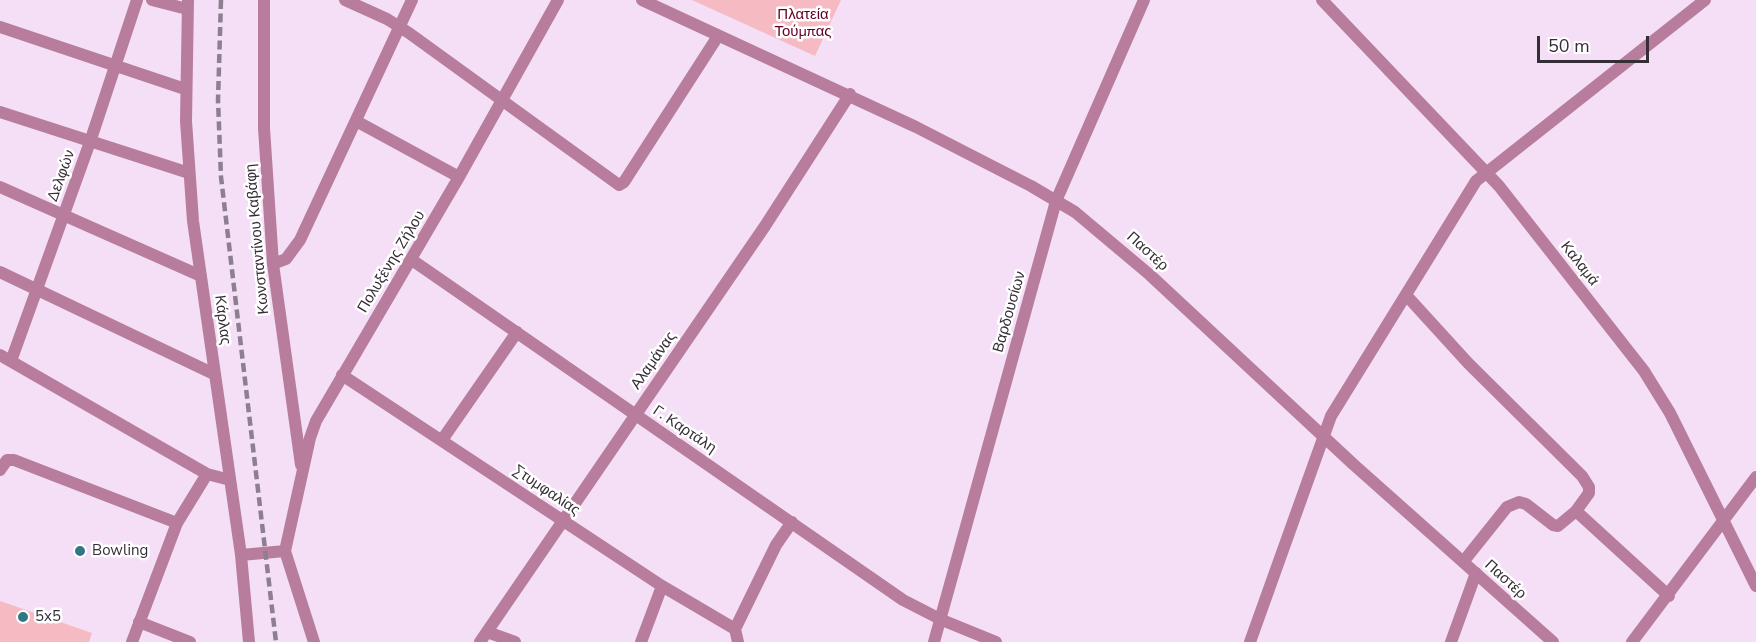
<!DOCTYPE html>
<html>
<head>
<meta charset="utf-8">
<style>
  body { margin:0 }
  #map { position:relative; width:1756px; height:642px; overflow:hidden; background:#f5dff7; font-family:"Nunito Sans",sans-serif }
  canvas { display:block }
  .scale { position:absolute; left:1537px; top:36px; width:112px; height:27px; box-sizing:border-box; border:3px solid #362e37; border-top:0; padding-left:8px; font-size:18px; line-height:21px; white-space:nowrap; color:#362e37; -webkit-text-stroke:4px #fff; paint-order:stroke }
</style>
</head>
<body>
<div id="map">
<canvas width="1756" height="642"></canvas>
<div class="scale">50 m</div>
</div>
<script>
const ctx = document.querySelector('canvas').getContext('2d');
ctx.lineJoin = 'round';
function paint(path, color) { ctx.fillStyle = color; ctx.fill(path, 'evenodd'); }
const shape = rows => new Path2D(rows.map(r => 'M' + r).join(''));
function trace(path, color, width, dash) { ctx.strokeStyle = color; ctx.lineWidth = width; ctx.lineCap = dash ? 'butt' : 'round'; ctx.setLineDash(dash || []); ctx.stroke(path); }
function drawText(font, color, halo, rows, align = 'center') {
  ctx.font = font + ' "Nunito Sans",sans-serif'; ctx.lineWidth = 5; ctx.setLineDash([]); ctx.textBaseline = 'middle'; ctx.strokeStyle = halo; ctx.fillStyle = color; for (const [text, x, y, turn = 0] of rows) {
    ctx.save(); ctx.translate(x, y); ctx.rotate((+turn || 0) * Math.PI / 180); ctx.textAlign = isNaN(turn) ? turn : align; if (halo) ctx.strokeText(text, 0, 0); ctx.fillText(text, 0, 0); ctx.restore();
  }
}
paint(shape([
  [692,0,841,0,815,56],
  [0,601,92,633,89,642,0,642]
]), '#f6bac3');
trace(shape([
  [152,0,187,9],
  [188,0,186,121,193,221,241,555,249,642],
  [264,0,264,128,273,264,301,465],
  [345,0,387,19,409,33,619,185,624,182,718,36],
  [642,0,916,127,1031,186,1075,212,1150,275,1353,464,1553,642],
  [1322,0,1499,186,1644,371,1670,413,1756,586],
  [0,27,185,89],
  [0,112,189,173],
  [356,121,459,177],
  [0,187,201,276],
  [412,260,903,600,942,620,996,642],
  [273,264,286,259,300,240,412,0],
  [0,272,214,374],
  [1406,295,1468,363,1582,476,1589,487,1589,493,1576,511,1558,526,1553,525,1526,504,1519,502,1507,507,1463,562],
  [0,355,207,474,230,480],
  [11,361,90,142,137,0],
  [342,375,662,586,735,629],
  [442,440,517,332],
  [0,470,7,460,14,460,177,523],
  [1576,511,1669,596],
  [285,551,310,438,316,421,459,177,558,0],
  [241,555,285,551,314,642],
  [139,622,190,642],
  [735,629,776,545,792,522],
  [735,629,738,642],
  [487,632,515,642],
  [132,642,177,523,207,474],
  [480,642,765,226,850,94],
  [641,642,662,586],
  [934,642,1056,201,1144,0],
  [1250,642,1331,416,1476,181,1705,0],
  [1451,642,1476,573],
  [1632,642,1756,477]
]), '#b87d9d', 12);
trace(shape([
  [221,0,218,100,221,177,276,642]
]), '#8d7f8f', 4.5, [9, 4.5]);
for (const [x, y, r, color] of [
  [80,551,6,"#307783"],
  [23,617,6,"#307783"]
]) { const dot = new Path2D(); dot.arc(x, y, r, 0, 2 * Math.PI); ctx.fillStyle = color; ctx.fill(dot); trace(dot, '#fff', 2); }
drawText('15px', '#610024', '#fff', [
  ["Πλατεία",803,15],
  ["Τούμπας",803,32]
]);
drawText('15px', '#362e37', '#fff', [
  ["Δελφών",62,176,-70],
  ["Κωνσταντίνου Καβάφη",258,239,-95],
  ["Παστέρ",1147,252,42],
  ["Πολυξένης Ζήλου",392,262,-59],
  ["Καλαμά",1579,264,52],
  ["Βαρδουσίων",1010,312,-74],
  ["Κάρλας",222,320,83],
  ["Αλαμάνας",654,361,-55],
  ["Γ. Καρτάλη",684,430,34],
  ["Στυμφαλίας",546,491,34],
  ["Παστέρ",1505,580,42]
]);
drawText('15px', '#362e37', '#fff', [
  ["Bowling",92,551],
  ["5x5",35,617]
], 'left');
</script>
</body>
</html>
